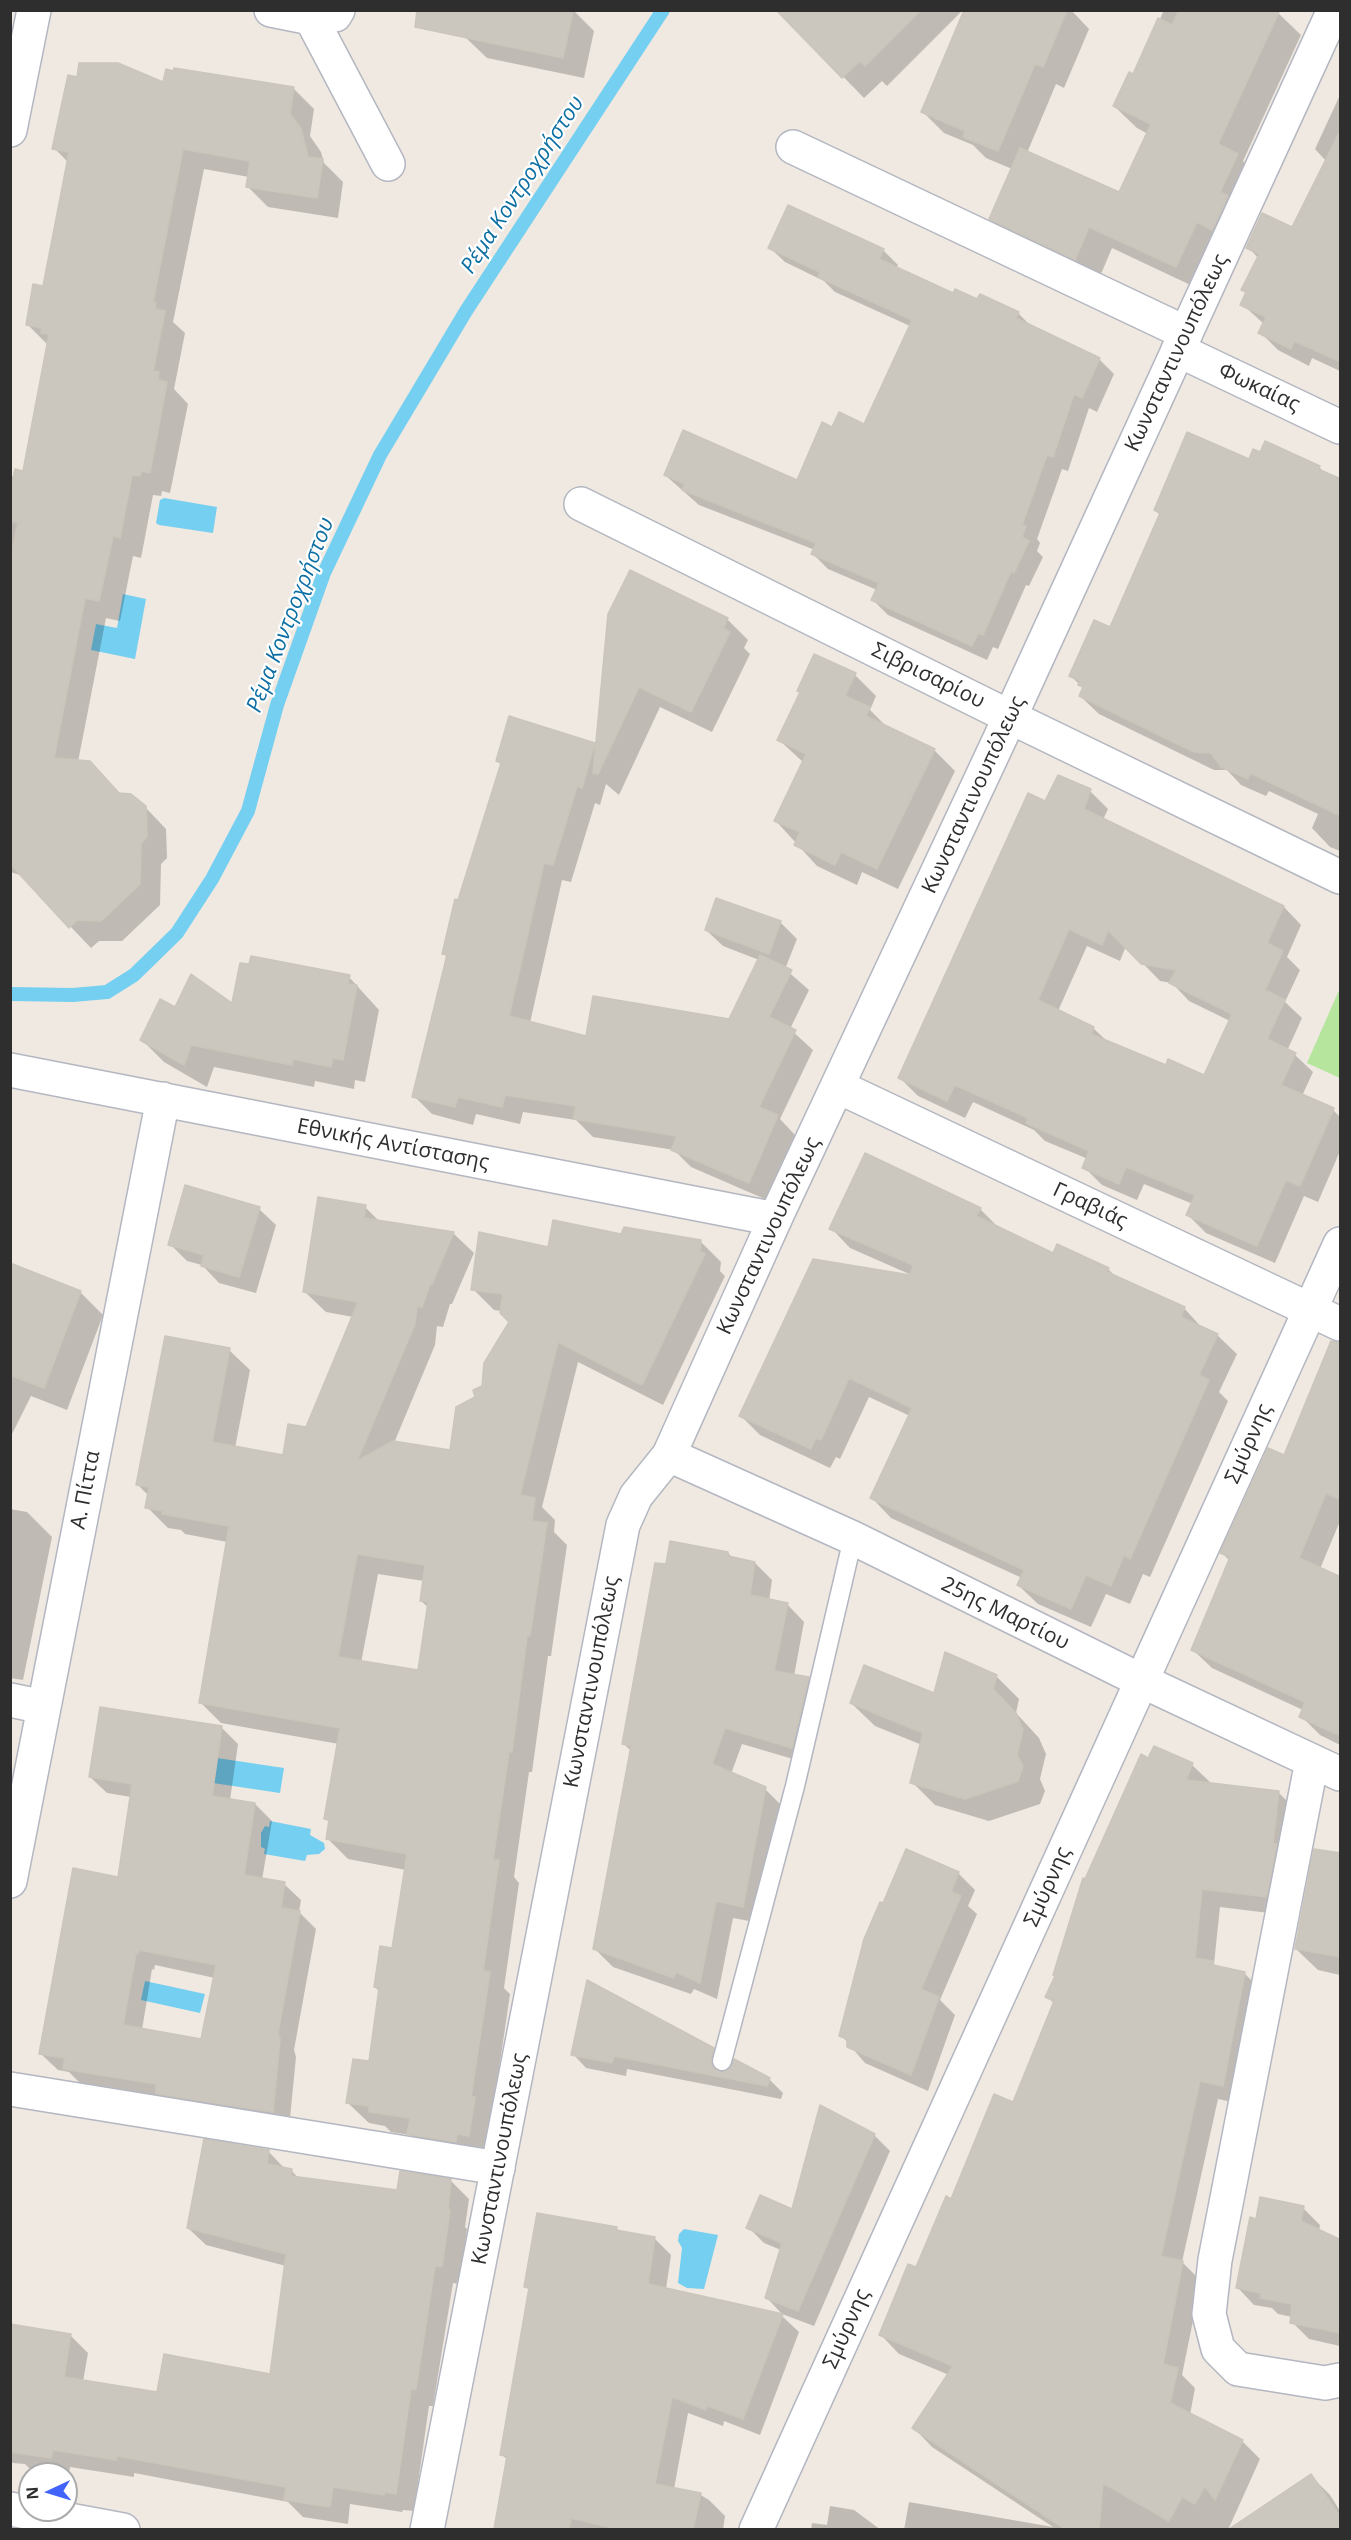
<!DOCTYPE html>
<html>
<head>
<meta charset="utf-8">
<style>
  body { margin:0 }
  #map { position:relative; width:1351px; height:2540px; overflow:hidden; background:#efe9e1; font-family:"Open Sans",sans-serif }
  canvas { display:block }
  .frame { position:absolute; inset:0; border:12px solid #2e2e2e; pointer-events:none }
  .north { position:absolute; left:18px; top:2462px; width:60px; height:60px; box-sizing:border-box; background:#fff; border:2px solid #ababab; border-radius:50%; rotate:266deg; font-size:16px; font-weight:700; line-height:24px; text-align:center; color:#2e2e2e }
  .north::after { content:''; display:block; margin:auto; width:21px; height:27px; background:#4264fb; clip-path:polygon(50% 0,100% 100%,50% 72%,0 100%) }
</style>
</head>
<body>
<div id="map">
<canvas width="1351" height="2540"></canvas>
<div class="frame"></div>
<div class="north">N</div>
</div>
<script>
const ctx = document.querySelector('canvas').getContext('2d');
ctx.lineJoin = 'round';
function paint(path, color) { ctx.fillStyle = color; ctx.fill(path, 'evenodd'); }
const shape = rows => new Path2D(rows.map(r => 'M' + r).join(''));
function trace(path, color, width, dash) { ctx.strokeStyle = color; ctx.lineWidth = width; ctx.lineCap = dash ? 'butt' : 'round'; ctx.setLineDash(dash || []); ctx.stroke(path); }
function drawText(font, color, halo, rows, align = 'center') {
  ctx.font = font + ' "Open Sans",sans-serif'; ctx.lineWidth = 4.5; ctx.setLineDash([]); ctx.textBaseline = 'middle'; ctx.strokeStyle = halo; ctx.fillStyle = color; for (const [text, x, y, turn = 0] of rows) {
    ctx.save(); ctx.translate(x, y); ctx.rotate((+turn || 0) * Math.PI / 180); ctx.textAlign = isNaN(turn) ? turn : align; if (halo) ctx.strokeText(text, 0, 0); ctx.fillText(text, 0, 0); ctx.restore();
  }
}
paint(shape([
  [1340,988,1340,1078,1307,1063]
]), '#b6e59e');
paint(shape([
  [164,498,217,507,213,533,159,525,156,523,160,500],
  [123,594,146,599,135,659,91,650,96,624,117,628],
  [217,1758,284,1768,280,1793,213,1783],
  [270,1821,311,1829,310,1835,324,1843,325,1849,319,1854,307,1855,305,1861,264,1854,265,1849,261,1847,261,1833,265,1826,269,1827],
  [145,1981,205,1994,200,2013,141,2000],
  [684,2229,718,2235,704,2289,687,2288,678,2283,682,2248,678,2241,679,2234]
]), '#75cff0');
paint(shape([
  [471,10,573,10,594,31,584,78,487,58,465,37],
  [787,10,963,10,887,86,882,81,864,98,783,15],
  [966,10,1071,10,1089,29,1064,88,1056,84,1027,153,1120,194,1148,134,1137,128,1114,106,1134,76,1164,10,1275,10,1301,35,1243,161,1260,178,1199,289,1112,248,1098,281,1014,242,991,219,1012,169,986,158,973,145,944,133,923,112],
  [164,84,293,88,314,109,310,136,321,152,324,163,343,182,338,218,268,207,247,186,249,177,204,169,173,322,185,333,174,389,188,404,170,493,162,491,161,496,153,495,141,558,133,556,120,621,106,618,78,762,121,795,145,807,166,829,167,858,161,864,160,905,122,941,99,941,91,948,49,904,31,878,10,872,10,476,15,477,24,473,48,345,27,324,44,288,69,163,54,148],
  [1340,95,1340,371,1312,358,1309,366,1278,350,1260,332,1264,324,1242,304,1247,294,1243,290,1258,258,1248,247,1292,229,1326,161,1315,149],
  [770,248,883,250,898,265,896,269,954,295,978,301,980,296,1019,314,1033,328,1099,359,1114,374,1097,412,1089,408,1068,471,1062,469,1037,539,1040,543,1037,551,1043,557,1029,586,1026,585,998,649,993,647,987,660,888,615,873,600,877,590,828,569,813,554,815,550,699,505,665,475,798,482,833,429,865,426,910,326,835,292,824,281,785,262],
  [1250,461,1319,467,1327,475,1340,481,1340,851,1330,847,1312,828,1318,814,1269,791,1266,796,1241,785,1227,770,1214,770,1099,714,1080,696,1084,689,1071,676,1111,629,1161,516,1155,510],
  [610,614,727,619,748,640,744,648,750,654,712,732,660,707,619,795,606,784,600,805,595,803,571,882,562,880,530,1023,587,1038,730,1021,759,960,723,946,706,930,780,922,797,939,785,969,809,990,790,1029,813,1050,780,1119,795,1135,767,1200,691,1167,674,1150,593,1137,576,1120,523,1112,520,1124,476,1114,473,1125,432,1114,414,1096,448,958,444,953,502,765,497,761,594,744,597,747],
  [855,675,876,696,870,710,889,729,934,750,955,771,898,889,862,872,857,885,817,866,775,820,803,762,779,740,801,693,799,691],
  [1090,791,1108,809,1103,820,1284,907,1301,925,1287,957,1300,970,1285,1002,1302,1018,1287,1051,1295,1055,1313,1072,1302,1096,1333,1110,1340,1117,1340,1151,1318,1202,1304,1196,1275,1263,1206,1233,1188,1215,1193,1204,1144,1184,1137,1200,1102,1185,1084,1167,1088,1159,1045,1141,1034,1130,973,1102,965,1118,918,1096,900,1078,1046,803],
  [1087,946,1120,961,1126,946,1160,981,1172,983,1189,1001,1230,1021,1205,1077,1166,1067,1108,1042,1093,1028,1058,1011],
  [349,977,379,1010,365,1082,355,1080,354,1089,315,1081,314,1087,214,1067,207,1087,164,1062,141,1039,176,1009,233,1006],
  [365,1207,380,1222,453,1233,474,1253,452,1304,450,1304,443,1327,437,1326,435,1345,394,1443,451,1452,483,1387,511,1322,501,1311,494,1310,473,1289,549,1249,622,1235,700,1241,721,1262,720,1271,725,1276,663,1405,578,1362,542,1507,555,1520,554,1532,567,1545,551,1656,548,1656,532,1772,529,1772,514,1877,519,1883,504,1988,510,1994,492,2117,489,2156,429,2154,410,2135,391,2132,385,2126,369,2123,348,2103,370,2063,380,1992,375,1987,394,1949,406,1870,348,1859,327,1838,330,1823,325,1818,339,1744,221,1723,200,1702,227,1542,185,1534,181,1530,168,1528,147,1507,149,1496,138,1485,229,1350,250,1370,235,1448,284,1456,307,1429,353,1317,326,1312,305,1292],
  [378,1574,424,1581,421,1601,429,1608,420,1672,361,1663],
  [259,1209,276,1225,256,1293,219,1283,202,1265,187,1261,170,1244],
  [980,1209,999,1228,1053,1255,1108,1269,1117,1278,1184,1308,1203,1329,1217,1335,1237,1354,1219,1392,1228,1401,1150,1577,1143,1574,1130,1604,1106,1594,1091,1627,1038,1604,1018,1585,1022,1578,891,1518,872,1498,910,1416,869,1397,840,1459,836,1457,830,1468,760,1435,741,1416,916,1277,850,1248,831,1228],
  [10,1265,80,1292,103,1315,67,1410,31,1396,10,1438],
  [1340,1369,1340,1521,1320,1569,1340,1578,1340,1745,1320,1735,1301,1716,1303,1710,1212,1668,1193,1650,1230,1561,1222,1553],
  [10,1509,27,1512,52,1537,23,1680,10,1678],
  [728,1553,734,1559,755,1563,772,1580,769,1601,787,1604,804,1622,794,1676,808,1678,826,1696,810,1764,742,1744,731,1774,765,1789,782,1806,760,1923,733,1918,717,1999,694,1989,691,1994,613,1967,595,1949,632,1752,624,1744,667,1566],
  [996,1676,1019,1699,1016,1713,1039,1738,1046,1754,1040,1779,1045,1791,1040,1804,989,1821,935,1805,912,1782,922,1745,875,1726,851,1703,935,1695],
  [222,1728,238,1744,230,1800,255,1804,272,1821,262,1880,284,1884,301,1900,299,1912,316,1929,294,2050,296,2057,289,2128,82,2085,69,2072,58,2070,41,2054,119,1878,131,1797,107,1793,90,1777],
  [155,1965,215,1978,202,2040,142,2030,152,1969,154,1970],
  [1149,1760,1192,1765,1211,1783,1278,1792,1297,1811,1285,1915,1220,1907,1214,1964,1218,1968,1244,1973,1263,1992,1242,2104,1218,2099,1182,2262,1201,2281,1182,2375,1195,2388,1190,2415,1242,2441,1260,2459,1228,2530,904,2530,909,2502,1053,2527,932,2447,914,2428,949,2375,899,2354,881,2335,952,2201,1014,2104,1055,2005,1047,1996,1056,1976,1086,1881],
  [1340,1855,1340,1975,1318,1970,1296,1949],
  [958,1873,975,1890,968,1906,977,1914,940,2000,955,2015,928,2091,865,2063,841,2035,884,1905],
  [713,2049,727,2063,725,2074,769,2079,783,2093,781,2099,627,2069,626,2076,586,2068,573,2054],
  [874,2135,890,2151,814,2326,782,2314,767,2298,781,2250,764,2243,748,2227,793,2211],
  [268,2151,286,2170,292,2171,299,2179,398,2192,451,2181,469,2199,465,2227,467,2229,460,2284,453,2283,433,2406,429,2406,414,2511,403,2510,402,2512,350,2504,348,2524,303,2517,288,2502,134,2473,134,2477,70,2467,69,2475,30,2469,25,2464,13,2463,10,2460,10,2326,70,2335,88,2353,83,2382,158,2394,271,2376,286,2266,206,2245,188,2228],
  [1303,2208,1320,2225,1319,2231,1340,2241,1340,2346,1309,2339,1292,2322,1292,2317,1278,2314,1272,2308,1254,2305,1238,2288,1257,2221],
  [616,2228,620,2232,654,2238,671,2255,666,2289,782,2316,799,2332,760,2435,724,2421,723,2426,688,2413,674,2489,699,2494,709,2500,725,2516,723,2530,496,2530,508,2460,502,2455,530,2291,526,2287],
  [1311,2476,1330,2495,1340,2511,1340,2530,1236,2530,1235,2527],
  [830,2506,854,2510,881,2530,811,2530,812,2523,827,2525]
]), '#0003');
trace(shape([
  [10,994,73,995,107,992,134,975,177,933,212,879,248,811,277,705,324,573,380,455,466,311,663,10]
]), '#75cff0', 14);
const building = shape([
  [417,10,573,10,563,58,415,27,417,10],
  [776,10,921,10,865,66,860,61,842,78,776,10],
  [964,10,1067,10,1043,67,1035,64,998,151,963,137,965,131,921,112,964,10],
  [1179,10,1280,10,1218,144,1238,154,1220,192,1228,196,1212,230,1197,222,1176,267,1089,227,1075,260,989,219,1020,148,1119,192,1151,124,1113,106,1129,72,1133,74,1158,18,1172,25,1179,10],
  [79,63,118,63,163,82,166,69,173,71,174,68,294,87,290,114,301,129,308,157,323,159,317,198,246,187,250,161,183,149,153,302,156,303,155,309,165,311,153,371,159,372,158,380,167,382,150,473,141,471,140,476,132,475,120,538,113,536,99,601,85,598,54,758,90,761,119,793,131,794,146,806,147,837,141,843,140,884,101,921,77,920,69,928,10,864,10,559,18,523,10,521,10,493,15,469,23,471,49,334,41,333,42,328,26,325,33,284,43,286,69,152,52,149,68,75,77,77,79,63],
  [1341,129,1341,362,1294,341,1291,349,1258,333,1266,317,1240,305,1246,292,1241,290,1259,254,1246,248,1262,213,1292,227,1341,129],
  [788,205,884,249,879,259,953,293,955,289,977,299,980,294,1019,312,1016,318,1100,358,1082,398,1074,394,1053,457,1047,455,1022,525,1026,526,1022,537,1029,541,1014,573,1011,571,983,635,978,633,972,646,871,600,879,583,811,554,816,543,682,490,685,484,664,475,683,430,797,480,822,422,832,427,839,412,864,424,912,320,818,277,820,272,768,248,788,205],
  [1187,432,1249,459,1253,449,1260,452,1265,441,1320,466,1318,469,1341,479,1341,816,1250,773,1248,779,1221,767,1211,753,1194,752,1079,696,1083,687,1078,685,1080,681,1069,676,1094,620,1110,627,1160,513,1154,510,1187,432],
  [630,570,728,618,723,628,730,632,691,712,639,687,598,774,593,773,608,614,630,570],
  [814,654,856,673,845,696,870,707,866,716,935,749,877,869,841,852,835,865,794,845,800,832,774,821,806,754,777,740,800,692,797,691,814,654],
  [509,716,595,743,582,788,577,786,553,865,544,863,509,1016,586,1036,593,996,729,1019,760,955,792,970,769,1017,796,1030,759,1107,778,1115,749,1183,671,1150,677,1136,573,1119,576,1106,505,1095,502,1107,458,1097,455,1107,412,1097,447,955,442,954,455,899,458,900,501,763,496,761,509,716],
  [1058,775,1091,789,1084,809,1284,906,1267,943,1283,951,1265,990,1285,1000,1267,1039,1296,1053,1281,1085,1334,1108,1300,1186,1286,1180,1257,1246,1186,1215,1195,1195,1126,1167,1119,1184,1082,1168,1089,1151,1026,1123,1028,1118,955,1085,947,1101,898,1078,1028,793,1045,801,1058,775],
  [1069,929,1102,945,1108,930,1141,964,1176,970,1169,983,1232,1014,1204,1075,1168,1059,1166,1065,1091,1034,1094,1027,1038,1000,1069,929],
  [716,898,781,921,769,954,705,930,716,898],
  [251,956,350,975,348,984,357,985,343,1060,333,1058,331,1067,293,1059,292,1065,191,1045,184,1065,140,1040,160,999,175,1007,191,974,232,1003,240,963,249,964,251,956],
  [865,1153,981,1208,976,1216,1053,1253,1057,1244,1109,1268,1107,1272,1185,1307,1181,1317,1218,1334,1199,1375,1209,1380,1130,1559,1124,1555,1111,1586,1086,1575,1071,1609,1017,1585,1024,1570,870,1498,912,1408,849,1378,821,1440,816,1438,811,1449,739,1416,813,1259,910,1275,913,1265,829,1229,865,1153],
  [185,1185,260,1207,239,1277,201,1266,204,1255,168,1245,185,1185],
  [318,1197,366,1205,364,1218,454,1232,432,1284,430,1284,422,1307,417,1306,415,1324,357,1461,393,1441,450,1450,456,1407,475,1397,473,1390,482,1386,484,1363,509,1322,500,1313,503,1294,471,1290,479,1232,548,1247,553,1220,621,1234,624,1227,701,1240,700,1252,705,1254,642,1385,558,1342,520,1495,535,1498,532,1521,547,1523,530,1636,527,1636,512,1752,509,1752,493,1860,499,1860,483,1971,490,1972,471,2097,475,2097,469,2136,457,2134,456,2142,407,2134,410,2118,369,2112,369,2106,346,2103,353,2059,369,2061,379,1988,374,1987,380,1946,392,1948,407,1854,326,1839,329,1820,324,1819,340,1728,199,1703,229,1526,162,1514,163,1511,145,1508,149,1487,136,1485,165,1336,230,1348,212,1442,283,1455,288,1424,306,1427,358,1302,303,1292,318,1197],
  [357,1554,425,1565,420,1601,428,1602,418,1670,338,1657,357,1554],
  [10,1263,81,1291,44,1388,10,1375,10,1263],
  [1331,1341,1341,1343,1341,1500,1326,1493,1299,1558,1341,1577,1341,1736,1299,1717,1305,1702,1191,1650,1230,1557,1220,1553,1268,1448,1284,1455,1331,1341],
  [670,1541,728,1552,728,1556,755,1562,750,1595,788,1603,774,1671,809,1677,792,1748,725,1728,712,1764,766,1787,743,1907,716,1901,700,1983,676,1972,674,1978,593,1949,631,1746,622,1744,655,1563,666,1564,670,1541],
  [945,1652,997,1675,993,1689,1016,1713,1023,1730,1017,1755,1023,1766,1018,1781,965,1799,910,1783,923,1733,850,1703,864,1665,934,1693,945,1652],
  [100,1707,222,1726,212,1796,255,1803,244,1875,285,1882,281,1908,300,1911,278,2033,280,2039,273,2112,156,2094,156,2084,63,2069,65,2058,39,2054,73,1868,118,1877,132,1784,89,1777,100,1707],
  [139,1950,216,1965,201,2039,123,2025,136,1953,138,1954,139,1950],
  [1154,1746,1193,1763,1186,1780,1279,1791,1273,1844,1277,1844,1267,1897,1202,1889,1195,1958,1213,1961,1213,1965,1245,1972,1223,2086,1200,2081,1161,2256,1183,2261,1163,2364,1178,2368,1170,2403,1243,2440,1215,2500,1205,2486,1195,2504,1182,2497,1169,2521,1103,2483,1099,2529,1065,2529,912,2428,953,2366,879,2335,908,2264,916,2267,946,2196,951,2199,994,2094,1013,2102,1054,2001,1045,1997,1055,1976,1053,1975,1083,1878,1085,1879,1141,1754,1148,1758,1154,1746],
  [906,1849,959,1872,951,1892,961,1896,921,1989,939,1997,911,2075,847,2047,847,2039,839,2036,864,1939,880,1902,883,1903,906,1849],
  [1314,1849,1341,1853,1341,1957,1295,1949,1314,1849],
  [587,1980,714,2048,711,2063,715,2069,725,2072,730,2068,734,2059,770,2078,767,2086,614,2056,612,2063,571,2055,587,1980],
  [820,2105,875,2134,798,2311,765,2298,782,2243,746,2228,760,2195,792,2209,820,2105],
  [204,2139,269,2150,267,2164,292,2169,291,2176,397,2190,400,2171,451,2179,448,2209,450,2210,442,2267,435,2266,416,2389,411,2389,396,2494,385,2492,384,2495,333,2487,330,2507,284,2500,286,2487,117,2456,116,2460,53,2450,51,2458,10,2452,10,2324,71,2334,64,2377,157,2392,164,2354,270,2374,286,2254,187,2228,204,2139],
  [1260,2197,1304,2206,1301,2221,1341,2240,1341,2333,1290,2323,1292,2304,1260,2298,1261,2293,1236,2288,1250,2217,1256,2219,1260,2197],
  [537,2213,617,2227,616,2230,655,2237,648,2284,783,2314,743,2419,708,2406,706,2410,672,2397,655,2484,701,2493,693,2529,617,2529,571,2518,569,2529,494,2529,507,2456,500,2455,529,2288,524,2287,537,2213],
  [1311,2474,1341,2518,1341,2529,1229,2529,1311,2474]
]);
paint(building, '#cbc7bf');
trace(building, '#cbc5ba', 1.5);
const lane = shape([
  [722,2061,795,1786,853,1538]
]);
const street = shape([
  [271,10,311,18,335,15,338,10],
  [311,18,388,164],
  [10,130,34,10],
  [793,147,1186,333],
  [1178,350,1340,427],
  [581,504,1010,717,1340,877],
  [10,1070,775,1219],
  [839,1087,1340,1324],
  [669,1455,853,1538,1142,1681,1340,1774],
  [10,1700,44,1707],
  [1312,1761,1215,2260,1209,2314,1218,2349,1238,2369,1325,2383,1340,2380],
  [10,1881,163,1099],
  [10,2089,498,2168],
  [10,2509,123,2530],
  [756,2530,1340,1244]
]);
const secondary = shape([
  [427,2530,623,1525,636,1496,669,1455,775,1219,1010,717,1334,10]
]);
trace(lane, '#b4b7c1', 21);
trace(street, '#b4b7c1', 36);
trace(secondary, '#b4b7c1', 36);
trace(lane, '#fff', 18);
trace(street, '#fff', 33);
trace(secondary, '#fff', 33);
drawText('21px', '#2e2e2e', '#fff', [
  ["Κωνσταντινουπόλεως",1177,353,-65],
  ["Φωκαίας",1259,388,25],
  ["Σιβρισαρίου",928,676,26],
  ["Κωνσταντινουπόλεως",974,795,-65],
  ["Εθνικής Αντίστασης",393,1145,11],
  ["Γραβιάς",1090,1206,25],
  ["Κωνσταντινουπόλεως",769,1236,-65],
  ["Σμύρνης",1249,1444,-66],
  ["Α. Πίττα",86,1490,-79],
  ["25ης Μαρτίου",1005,1614,26],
  ["Κωνσταντινουπόλεως",592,1682,-79],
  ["Σμύρνης",1048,1887,-66],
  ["Κωνσταντινουπόλεως",500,2159,-79],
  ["Σμύρνης",847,2329,-66]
]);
drawText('italic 22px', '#0d6fa3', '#fff', [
  ["Ρέμα Κοντροχρήστου",523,185,-57],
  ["Ρέμα Κοντροχρήστου",291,615,-69]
]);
</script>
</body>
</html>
